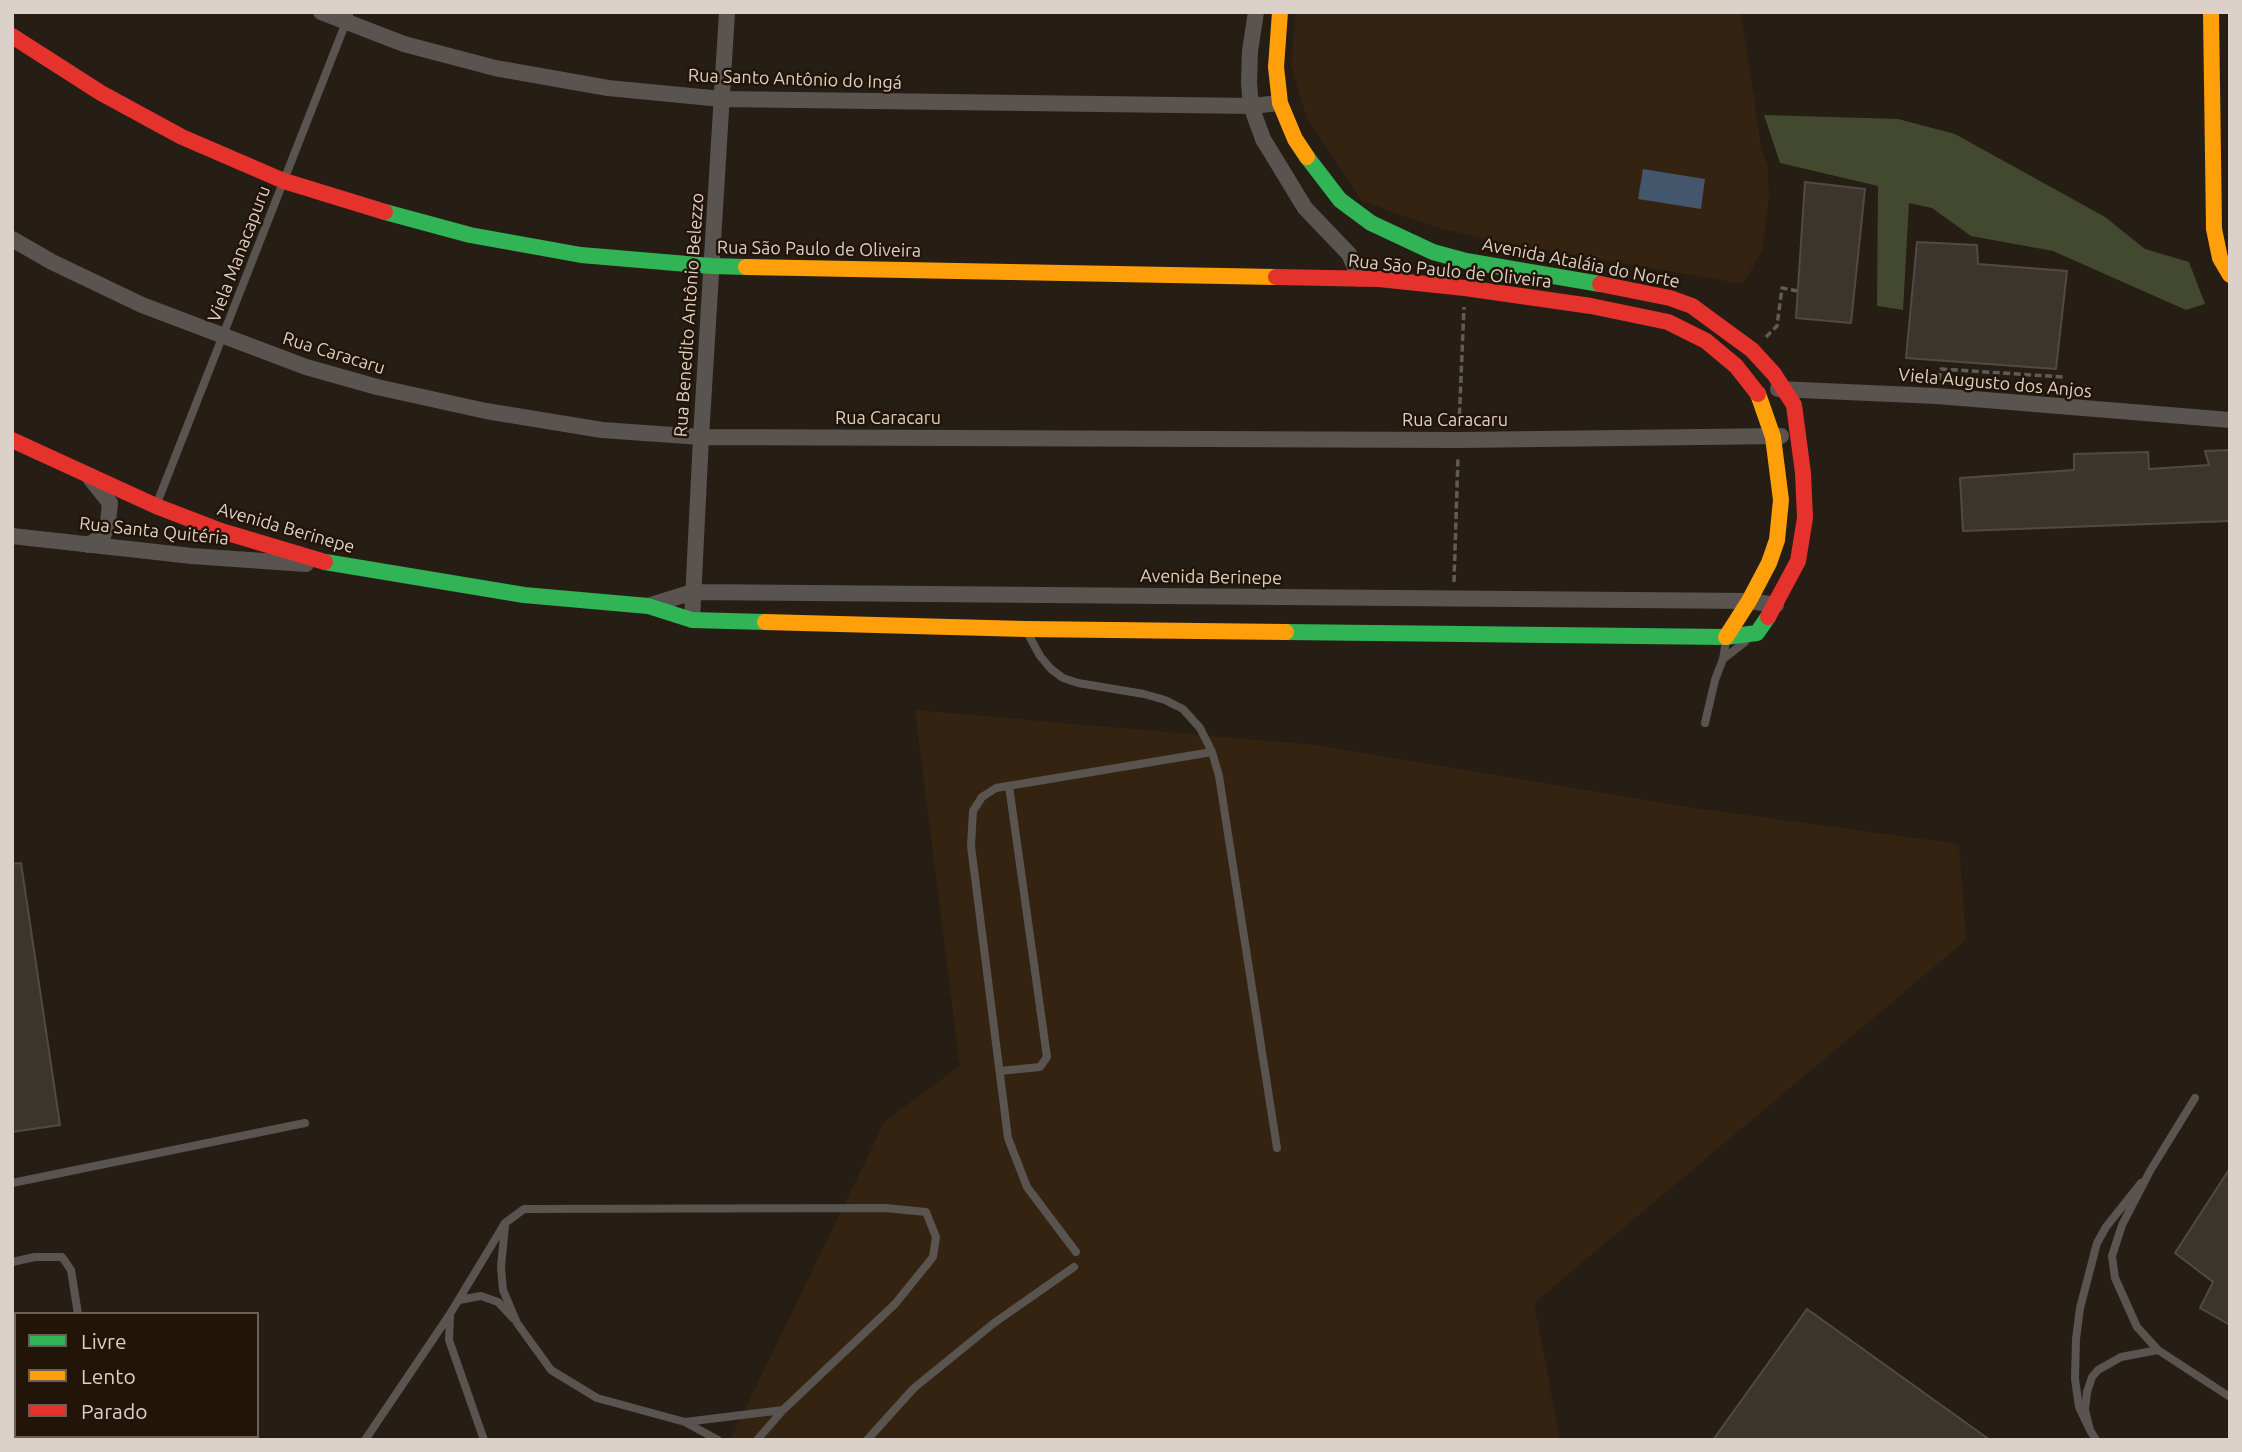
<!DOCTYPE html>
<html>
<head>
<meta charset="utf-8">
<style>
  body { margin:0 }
  #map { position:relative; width:2242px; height:1452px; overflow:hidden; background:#261e15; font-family:Ubuntu,sans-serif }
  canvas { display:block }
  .frame { position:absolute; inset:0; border:14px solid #dbd1c8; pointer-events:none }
  .legend { position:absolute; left:14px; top:1312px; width:245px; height:126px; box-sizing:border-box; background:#221507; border:2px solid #6c6054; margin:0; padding:9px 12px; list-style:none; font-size:21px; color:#dbd1c8 }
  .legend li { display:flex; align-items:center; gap:14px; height:35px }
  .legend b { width:35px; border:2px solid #6c6054 }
</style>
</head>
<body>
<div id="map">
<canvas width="2242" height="1452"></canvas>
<div class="frame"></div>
<ul class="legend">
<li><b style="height:9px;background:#30b455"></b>Livre</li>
<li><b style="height:9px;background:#ff9f0a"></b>Lento</li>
<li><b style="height:9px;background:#e5322d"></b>Parado</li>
</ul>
</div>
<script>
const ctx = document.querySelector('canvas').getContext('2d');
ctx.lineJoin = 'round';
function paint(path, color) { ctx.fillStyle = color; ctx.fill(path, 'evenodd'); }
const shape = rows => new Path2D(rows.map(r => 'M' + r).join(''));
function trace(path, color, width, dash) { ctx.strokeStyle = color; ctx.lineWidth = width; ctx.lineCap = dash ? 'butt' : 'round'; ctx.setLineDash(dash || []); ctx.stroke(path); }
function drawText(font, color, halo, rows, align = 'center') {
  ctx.font = font + ' Ubuntu,sans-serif'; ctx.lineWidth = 5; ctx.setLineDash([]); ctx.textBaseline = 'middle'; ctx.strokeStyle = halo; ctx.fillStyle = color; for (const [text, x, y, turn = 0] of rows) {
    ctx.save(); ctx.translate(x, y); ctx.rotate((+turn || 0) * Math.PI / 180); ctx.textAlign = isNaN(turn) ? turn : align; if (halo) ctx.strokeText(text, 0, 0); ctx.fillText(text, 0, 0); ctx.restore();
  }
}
paint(shape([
  [1296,12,1741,12,1761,147,1768,168,1769,194,1762,251,1743,284,1494,241,1432,226,1362,201,1307,118,1291,65],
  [915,710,1315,745,1695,808,1959,844,1966,940,1534,1303,1560,1440,730,1440,885,1121,960,1066]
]), '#352311');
paint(shape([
  [1764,115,1898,119,1955,134,2105,217,2145,249,2189,262,2205,304,2186,310,2053,251,1971,236,1932,208,1909,203,1903,310,1877,306,1878,186,1780,163]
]), '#43492e');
paint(shape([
  [1643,169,1705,179,1701,209,1638,199]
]), '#43566b');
const building = shape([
  [1805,182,1865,189,1851,323,1796,318,1805,182],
  [1917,242,1977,245,1978,264,2067,271,2056,369,1906,358,1917,242],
  [2230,450,2230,521,1963,531,1960,478,2074,470,2074,454,2148,452,2149,469,2209,465,2205,451,2230,450],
  [21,863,60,1125,12,1132,12,864,21,863],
  [2230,1168,2230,1325,2200,1308,2213,1282,2175,1253,2230,1168],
  [1807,1309,1990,1440,1713,1440,1807,1309]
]);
paint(building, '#3c352e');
trace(building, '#514a44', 2);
trace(shape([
  [1766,337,1777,326,1782,288,1797,291],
  [1939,380,1941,369,2063,377],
  [1459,425,1464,307],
  [1454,582,1458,457]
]), '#615b58', 3.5, [7, 3.5]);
trace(shape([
  [157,503,350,12],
  [1027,632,1040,656,1051,669,1063,678,1078,683,1144,694,1165,700,1183,709,1200,728,1212,752,1219,776,1277,1148],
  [1723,659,1745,642],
  [1705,723,1715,680,1723,659,1726,641],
  [1000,1071,1040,1067,1047,1057,1009,786],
  [2195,1098,2150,1171,2122,1225,2112,1256,2115,1278,2137,1327,2158,1350,2230,1397],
  [12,1183,305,1123],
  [505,1226,501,1267,503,1290,517,1323,551,1370,597,1398,685,1422,718,1440],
  [1076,1252,1027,1187,1008,1138,971,846,973,811,982,797,996,788,1212,752],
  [12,1262,35,1257,62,1257,71,1270,78,1314],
  [459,1300,481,1296,498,1302,513,1318],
  [450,1316,449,1340,484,1440],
  [685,1422,783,1410],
  [2090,1430,2079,1407,2075,1379,2076,1339,2080,1308,2097,1243,2106,1227,2141,1183],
  [98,1436,99,1440],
  [365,1440,450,1314,505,1223,524,1209,885,1208,926,1212,936,1237,933,1257,895,1304,783,1410,757,1440],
  [867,1440,914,1388,994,1323,1074,1267],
  [2096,1440,2090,1430,2085,1410,2087,1392,2092,1377,2098,1370,2121,1357,2158,1350]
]), '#595450', 8);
trace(shape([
  [321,12,404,44,495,68,608,88,722,99,1251,106,1280,103],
  [1256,12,1250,51,1249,83,1251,106,1263,139,1305,208,1349,254,1360,279],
  [12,239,52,262,142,305,306,367,377,387,486,411,602,430,701,437,1459,440,1781,436],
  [1778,389,1937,396,2230,420],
  [12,536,192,556,306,564],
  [88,545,103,536,108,523,110,503,90,478],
  [648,606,693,592,1749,601,1776,605],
  [692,620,701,437,727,12]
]), '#595450', 16);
trace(shape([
  [1307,157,1340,200,1371,223,1433,252,1466,261,1600,284],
  [385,212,470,235,581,255,711,266,746,267],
  [325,562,524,595,648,606,692,620,765,622],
  [1286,632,1726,637,1757,633,1768,617]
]), '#30b455', 16);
trace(shape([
  [1280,12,1276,67,1280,103,1295,139,1307,157],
  [2211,12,2214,229,2220,258,2230,275],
  [746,267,1276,277],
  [765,622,1025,629,1286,632],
  [1726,637,1749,601,1769,563,1777,540,1781,500,1773,437,1758,394]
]), '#ff9f0a', 16);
trace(shape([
  [12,36,101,93,182,137,284,181,385,212],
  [1276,277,1379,279,1465,288,1591,306,1668,322,1706,341,1736,366,1758,394],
  [1600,284,1670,298,1692,306,1752,350,1774,374,1794,405,1803,473,1805,518,1798,561,1768,617],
  [12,440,156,506,221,531,325,562]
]), '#e5322d', 16);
drawText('18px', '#dbd1c8', '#221507', [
  ["Rua Santo Antônio do Ingá",795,79,2],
  ["Rua São Paulo de Oliveira",819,249,1],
  ["Viela Manacapuru",239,254,-69],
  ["Avenida Ataláia do Norte",1581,263,11],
  ["Rua São Paulo de Oliveira",1450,271,6],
  ["Rua Benedito Antônio Belezzo",689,315,-86],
  ["Rua Caracaru",334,353,17],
  ["Viela Augusto dos Anjos",1995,383,5],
  ["Rua Caracaru",888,418],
  ["Rua Caracaru",1455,420],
  ["Avenida Berinepe",286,528,16],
  ["Rua Santa Quitéria",154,531,6],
  ["Avenida Berinepe",1211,577,1]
]);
</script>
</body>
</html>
